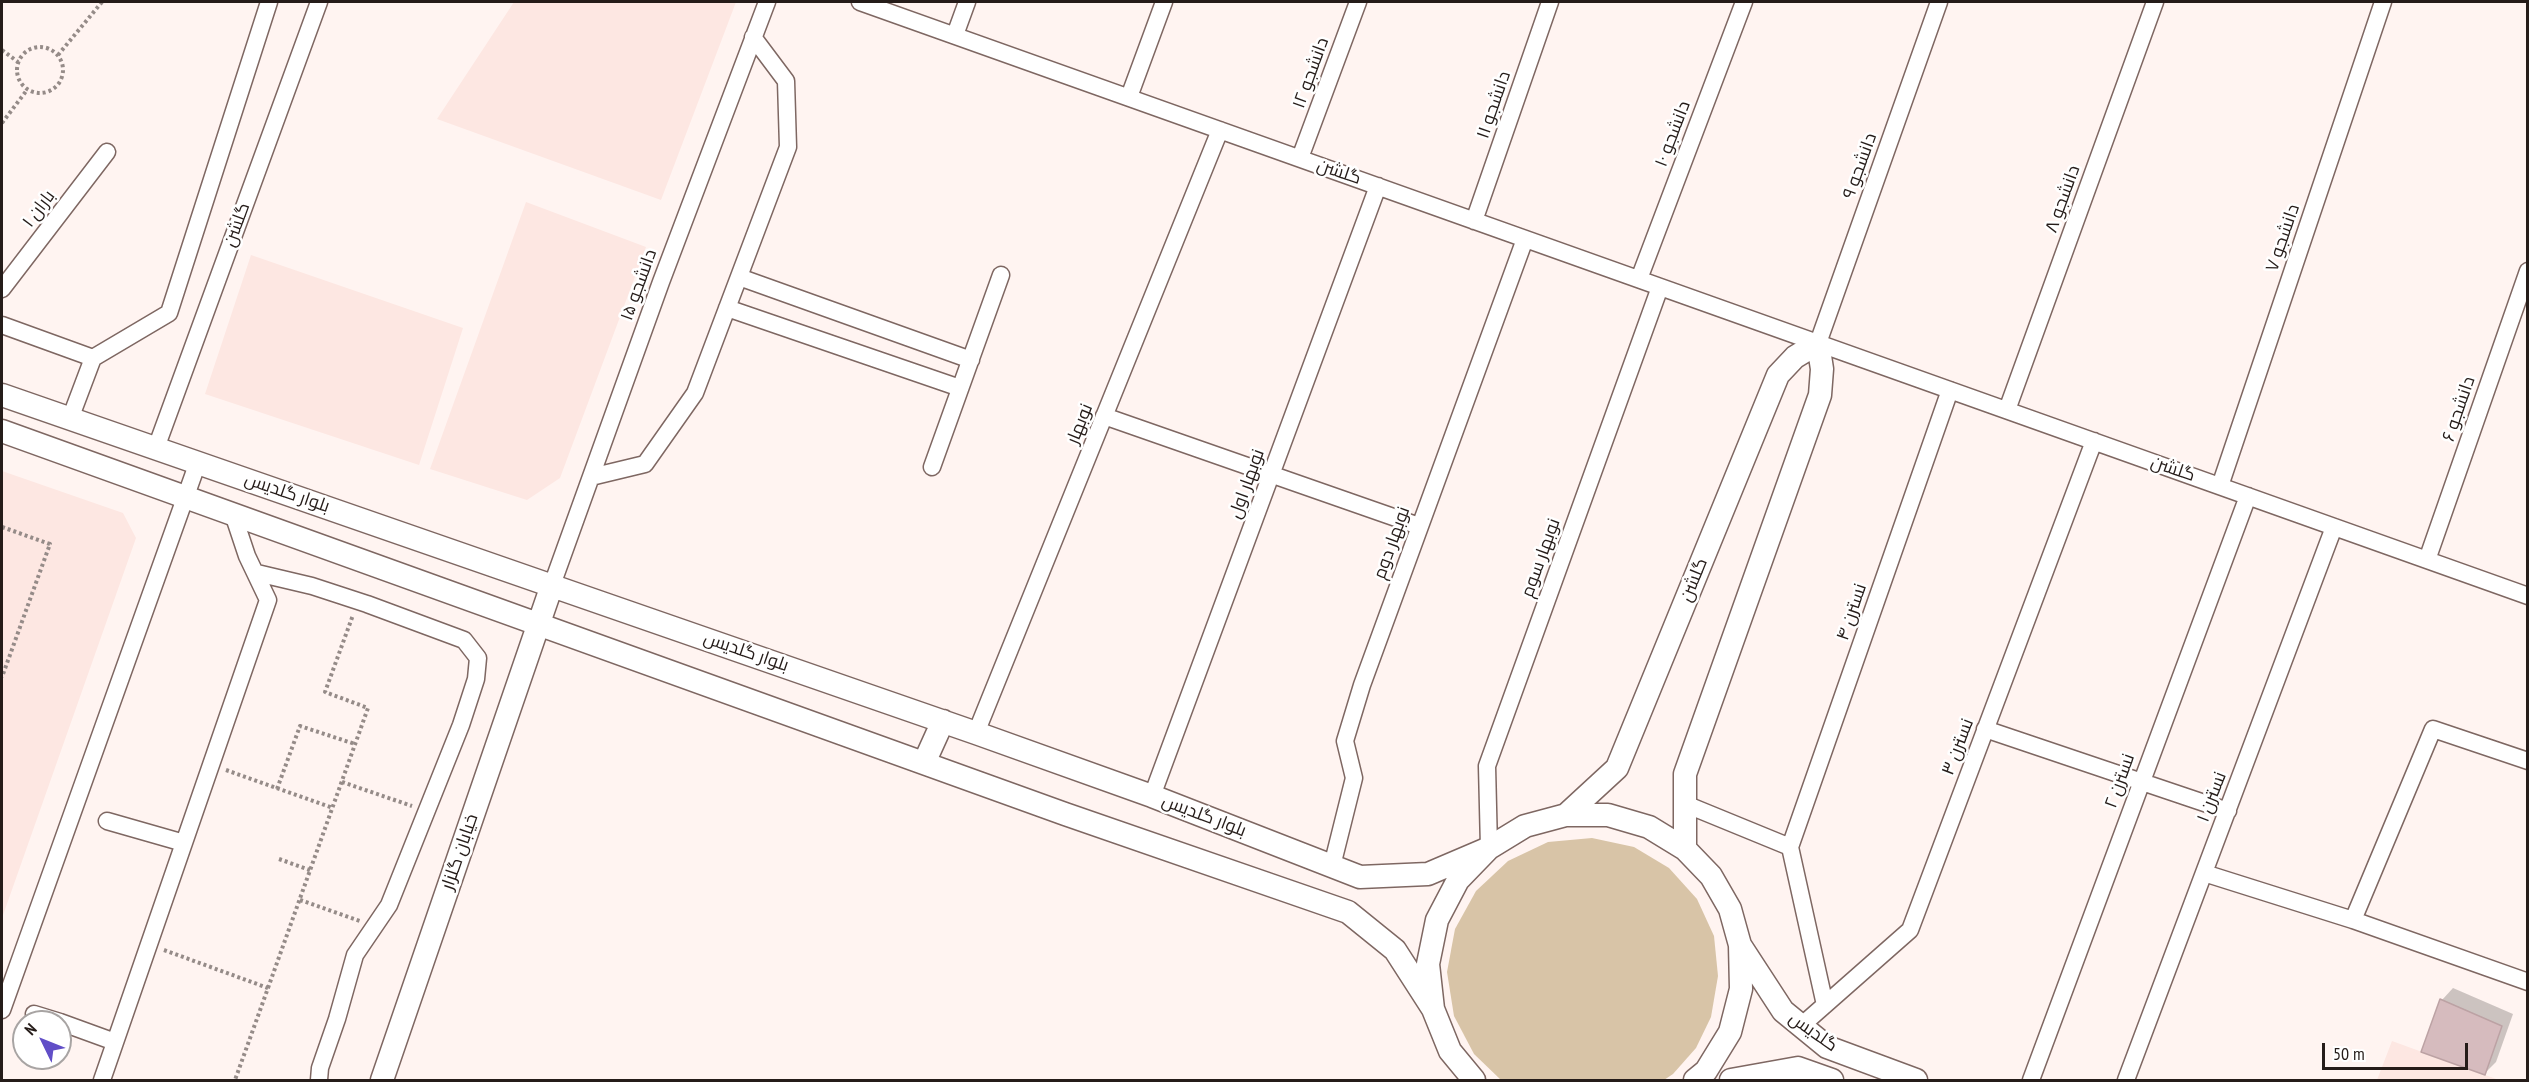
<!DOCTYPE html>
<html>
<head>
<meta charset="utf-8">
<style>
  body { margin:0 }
  #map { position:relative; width:2529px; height:1082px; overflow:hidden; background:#fff4f1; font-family:"PT Sans Narrow",sans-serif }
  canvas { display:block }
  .frame { position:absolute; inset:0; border:3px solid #251c19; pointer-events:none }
  .north { position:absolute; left:12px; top:1010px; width:60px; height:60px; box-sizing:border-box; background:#fff; border:2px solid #a8a4a3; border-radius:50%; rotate:313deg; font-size:16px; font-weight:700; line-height:24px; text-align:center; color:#251c19 }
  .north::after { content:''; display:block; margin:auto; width:21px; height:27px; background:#614ec7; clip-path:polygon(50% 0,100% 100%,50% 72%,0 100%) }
  .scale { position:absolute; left:2322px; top:1043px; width:146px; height:27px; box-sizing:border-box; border:3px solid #251c19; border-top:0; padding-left:8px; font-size:18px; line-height:21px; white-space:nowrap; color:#251c19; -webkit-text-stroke:4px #fff; paint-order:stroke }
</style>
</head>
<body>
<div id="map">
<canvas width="2529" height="1082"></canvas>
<div class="frame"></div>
<div class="north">N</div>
<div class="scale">50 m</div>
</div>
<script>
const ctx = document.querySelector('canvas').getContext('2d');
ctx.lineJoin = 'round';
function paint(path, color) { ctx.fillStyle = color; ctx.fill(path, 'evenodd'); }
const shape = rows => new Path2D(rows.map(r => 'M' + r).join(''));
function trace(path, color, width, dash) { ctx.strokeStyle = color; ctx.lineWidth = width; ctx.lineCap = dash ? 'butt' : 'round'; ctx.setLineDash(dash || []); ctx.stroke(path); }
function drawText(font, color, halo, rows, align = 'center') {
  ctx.font = font + ' "PT Sans Narrow",Cairo,sans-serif'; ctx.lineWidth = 5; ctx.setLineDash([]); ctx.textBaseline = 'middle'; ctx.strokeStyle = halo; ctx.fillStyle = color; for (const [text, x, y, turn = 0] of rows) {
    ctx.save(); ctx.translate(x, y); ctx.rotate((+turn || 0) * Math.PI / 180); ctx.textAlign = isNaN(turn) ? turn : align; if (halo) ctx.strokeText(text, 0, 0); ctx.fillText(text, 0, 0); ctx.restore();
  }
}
paint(shape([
  [514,2,736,2,661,200,437,119],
  [526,202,646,247,560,478,527,500,430,469],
  [251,255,463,328,419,465,205,394],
  [2,471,123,513,136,538,2,918],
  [2392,1041,2499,1080,2377,1080]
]), '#fde7e2');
paint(shape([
  [1592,838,1634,847,1669,868,1697,899,1714,936,1718,976,1711,1017,1696,1048,1673,1074,1664,1080,1501,1080,1474,1054,1454,1016,1447,972,1455,929,1476,891,1508,861,1548,842]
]), '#d8c4a7');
paint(shape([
  [2453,988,2513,1014,2496,1062,2485,1073,2423,1051,2442,1000]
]), '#0003');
const building = shape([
  [2440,999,2502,1026,2485,1075,2421,1052,2440,999]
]);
paint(building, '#d6bbbe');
trace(building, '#bca2a4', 1.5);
const street = shape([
  [860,2,2528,596],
  [955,35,967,2],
  [1129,97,1164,2],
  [1300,158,1358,2],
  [1474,221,1550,2],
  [739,277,971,360],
  [1639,279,1744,2],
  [2,289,107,152],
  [727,308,960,388],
  [2,325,93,358,169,313,269,2],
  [1818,343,1939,2],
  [2007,410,2155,2],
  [1104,416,1419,526],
  [70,419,93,358],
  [156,448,319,2],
  [932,467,1001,275],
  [591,477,645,464,695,393,788,147,786,81,753,37],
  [2220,486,2383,2],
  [2427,560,2528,271],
  [257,573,312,586,367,604,464,640,478,658,476,679,461,725,389,905,355,955,337,1019,320,1068,319,1080],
  [552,585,661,282,767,2],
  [1985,729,2228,811],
  [976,733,1220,130],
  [2528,761,2433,729,2353,920,2528,982],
  [1152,796,1378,186],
  [1685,804,1790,847,1825,1005],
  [107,821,184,843],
  [1790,847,1950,390],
  [1489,848,1487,766,1660,287],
  [1332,866,1354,778,1345,741,1362,685,1525,239],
  [2204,873,2353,920],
  [2,1010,198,462],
  [34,1014,60,1022],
  [60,1022,115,1042],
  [1801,1026,1910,930,2094,441],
  [102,1080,268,600,247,556,233,514],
  [2031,1080,2248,496],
  [2126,1080,2334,527]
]);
const secondary = shape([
  [2,395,976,733,1152,796,1360,877,1428,874,1489,848],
  [2,431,1065,814,1348,912,1395,950,1433,1009],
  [924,763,943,721],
  [1566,815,1617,768,1778,375,1795,357,1818,343,1822,369,1820,395,1685,774,1685,849],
  [1740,945,1783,1011,1827,1047,1916,1080],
  [382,1080,552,585],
  [1474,1080,1450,1051,1433,1009,1428,964,1437,920,1458,880,1489,848,1525,826,1566,815,1608,815,1649,827,1685,849,1711,876,1730,909,1740,945,1741,989,1730,1032,1706,1071,1695,1080],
  [1731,1080,1798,1068,1832,1080]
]);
trace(street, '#7e6762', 19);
trace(secondary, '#7e6762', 25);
trace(shape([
  '17 70a23 23 0 1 1 46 0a23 23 0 1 1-46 0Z',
  [2,50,18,62],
  [58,55,102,2],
  [2,123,27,90],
  [2,527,50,544,2,677],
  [226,770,333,808],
  [342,782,412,806],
  [277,789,300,726,355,744],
  [279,859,310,870],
  [300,900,360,921],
  [164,950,268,988,235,1080],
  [268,988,368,708,325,692,353,615]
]), '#958b88', 4, [3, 3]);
trace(street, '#fff', 16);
trace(secondary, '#fff', 22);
drawText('18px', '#251c19', '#fff', [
  ["دانشجو ۱۲",1311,73,-70],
  ["دانشجو ۱۱",1494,105,-71],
  ["دانشجو ۱۰",1673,134,-69],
  ["دانشجو ۹",1860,166,-70],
  ["گلشن",1339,172,19],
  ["دانشجو ۸",2063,199,-70],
  ["باران ۱",39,209,-53],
  ["گلشن",237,225,-70],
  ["دانشجو ۷",2283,238,-71],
  ["دانشجو ۱۵",639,285,-70],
  ["دانشجو ۶",2459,409,-71],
  ["نوبهار",1080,424,-68],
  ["گلشن",2173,469,19],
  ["نوبهار اول",1247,484,-70],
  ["بلوار گلدیس",287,493,19],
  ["نوبهار دوم",1392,543,-70],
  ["نوبهار سوم",1541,558,-70],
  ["گلشن",1694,580,-68],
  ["نسترن ۴",1852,612,-71],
  ["بلوار گلدیس",746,652,19],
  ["نسترن ۳",1958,747,-69],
  ["نسترن ۲",2120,781,-70],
  ["نسترن ۱",2212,797,-69],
  ["بلوار گلدیس",1204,816,21],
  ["خیابان گلزار",460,852,-71],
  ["گلدیس",1813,1032,35]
]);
</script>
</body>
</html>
